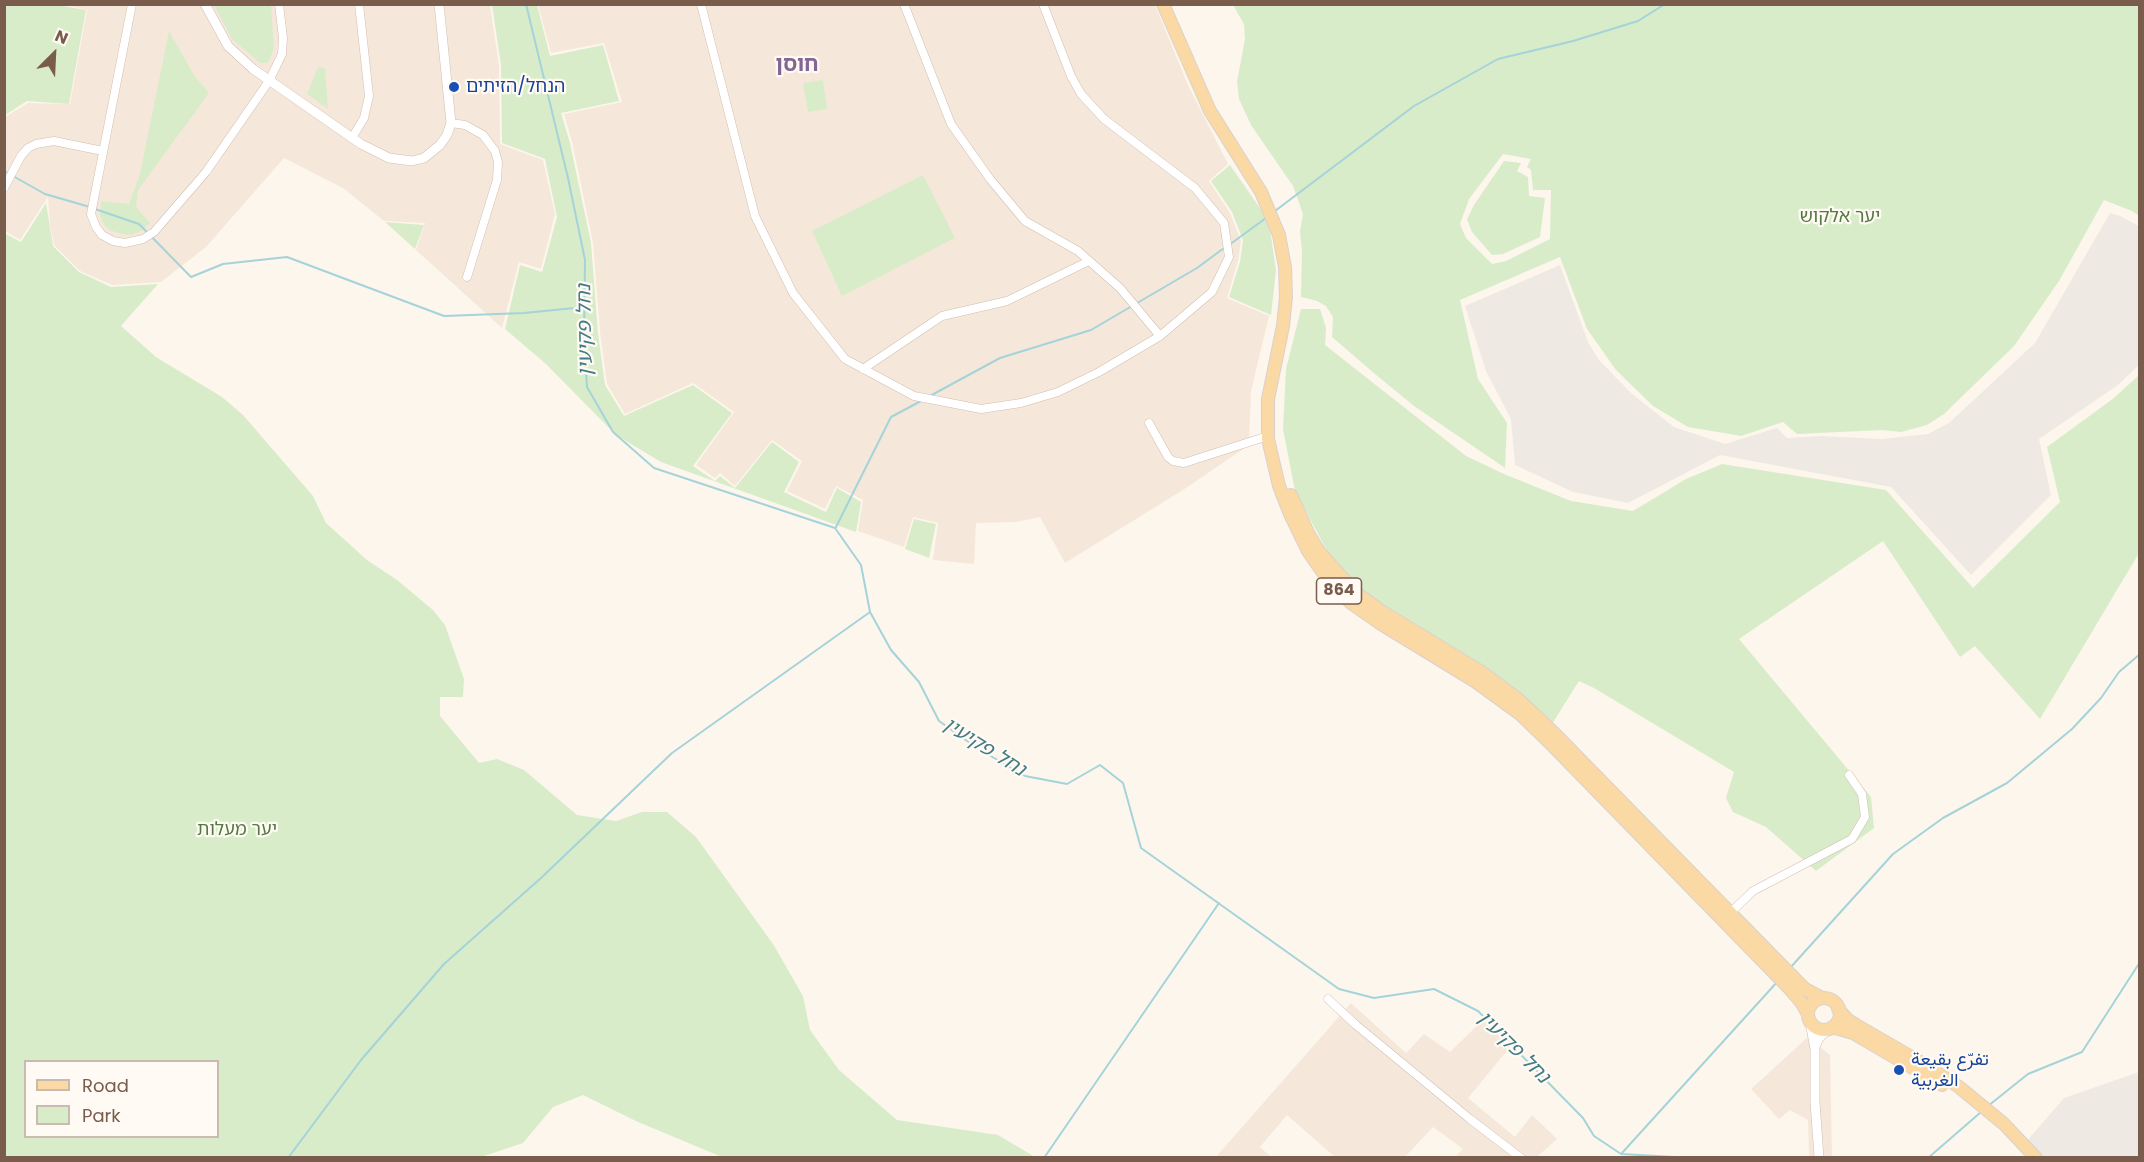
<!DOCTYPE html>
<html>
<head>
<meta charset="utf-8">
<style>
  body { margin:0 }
  #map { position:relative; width:2144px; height:1162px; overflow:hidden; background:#fdf6ec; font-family:Poppins,sans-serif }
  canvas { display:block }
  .frame { position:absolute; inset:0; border:6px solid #7a5c4d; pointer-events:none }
  .legend { position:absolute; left:24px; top:1060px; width:195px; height:78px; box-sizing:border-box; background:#fffaf3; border:2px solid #cabbb1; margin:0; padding:8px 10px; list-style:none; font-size:18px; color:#7a5c4d }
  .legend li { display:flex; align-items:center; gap:12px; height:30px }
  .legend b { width:30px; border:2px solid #cabbb1 }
  .north { position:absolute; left:24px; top:24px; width:60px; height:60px; -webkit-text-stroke:4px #fffaf3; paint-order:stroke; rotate:24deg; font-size:16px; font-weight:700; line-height:24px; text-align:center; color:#7a5c4d }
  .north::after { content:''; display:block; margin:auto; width:21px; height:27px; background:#7a5c4d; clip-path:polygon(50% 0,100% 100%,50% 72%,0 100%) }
</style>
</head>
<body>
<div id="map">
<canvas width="2144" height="1162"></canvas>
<div class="frame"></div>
<ul class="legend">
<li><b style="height:8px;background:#fbd9a5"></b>Road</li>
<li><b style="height:16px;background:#d8ecc9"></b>Park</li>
</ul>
<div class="north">N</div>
</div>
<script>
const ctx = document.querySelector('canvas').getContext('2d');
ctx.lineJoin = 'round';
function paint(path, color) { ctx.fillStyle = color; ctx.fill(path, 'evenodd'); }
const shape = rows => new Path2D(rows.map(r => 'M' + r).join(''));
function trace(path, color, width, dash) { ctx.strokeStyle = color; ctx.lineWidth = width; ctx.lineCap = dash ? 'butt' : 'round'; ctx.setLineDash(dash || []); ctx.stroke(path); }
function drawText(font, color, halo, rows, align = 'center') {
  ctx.font = font + ' Poppins,Vazirmatn,"Noto Sans Hebrew",sans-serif'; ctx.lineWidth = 4.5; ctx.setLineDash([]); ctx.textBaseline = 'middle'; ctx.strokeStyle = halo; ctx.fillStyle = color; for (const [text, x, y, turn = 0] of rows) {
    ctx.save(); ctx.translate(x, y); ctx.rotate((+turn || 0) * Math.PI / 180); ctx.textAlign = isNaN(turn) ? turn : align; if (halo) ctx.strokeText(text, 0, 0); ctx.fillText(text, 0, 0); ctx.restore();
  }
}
paint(shape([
  [63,4,490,5,499,65,500,144,543,160,555,214,541,269,519,262,502,328,416,250,425,223,384,221,343,188,284,158,206,247,161,282,112,285,80,271,54,245,50,225,48,197,20,240,5,231,5,117,28,103,70,104,87,10],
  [538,5,1155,5,1188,85,1228,164,1209,181,1230,213,1241,241,1238,261,1227,298,1269,316,1251,391,1249,445,1186,488,1065,563,1040,517,1016,522,976,523,974,564,933,560,938,523,913,517,904,547,858,531,863,500,836,486,825,509,787,491,802,461,772,440,735,486,720,473,715,478,696,465,734,412,693,383,625,414,607,384,600,332,593,243,572,142,564,114,622,102,604,43,551,53],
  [1351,1003,1406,1053,1424,1034,1450,1052,1485,1018,1510,1047,1468,1098,1515,1137,1532,1115,1557,1139,1538,1156,1539,1157,1455,1157,1463,1149,1433,1127,1405,1157,1335,1157,1287,1115,1260,1147,1271,1157,1215,1158],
  [1808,1037,1830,1055,1832,1157,1809,1157,1808,1120,1790,1110,1779,1119,1751,1089]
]), '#f5e8da');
paint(shape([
  [2110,213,2120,216,2139,226,2139,365,2118,385,2039,439,2051,495,1971,575,1891,487,1720,455,1628,503,1573,492,1515,465,1511,419,1486,371,1465,306,1560,265,1588,342,1599,360,1632,394,1674,427,1725,444,1777,428,1787,438,1820,436,1882,439,1928,434,1949,423,2035,343],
  [2139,1072,2139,1157,2042,1157,2027,1141,2064,1098]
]), '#efe9e4');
paint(shape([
  [5,4,58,5,86,10,69,104,27,101,5,115],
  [214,5,271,5,274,48,268,63,260,63,232,39],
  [492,5,537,5,550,56,603,45,619,101,561,113,570,143,591,243,598,333,605,385,624,416,693,385,732,413,693,466,715,481,720,476,735,488,772,442,799,462,784,492,826,512,837,488,861,502,856,532,661,462,616,435,546,364,505,329,520,265,542,272,557,217,545,159,502,143,501,65],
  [1233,5,2139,5,2139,216,2132,211,2104,200,2059,281,2014,346,1944,414,1927,425,1901,432,1882,430,1797,434,1783,422,1741,436,1688,427,1653,406,1616,370,1587,329,1560,257,1460,300,1478,379,1507,423,1505,468,1414,406,1375,374,1332,337,1333,317,1326,306,1317,301,1301,297,1302,252,1300,231,1303,214,1293,186,1251,125,1239,99,1237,82,1245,39,1244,24],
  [1503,154,1531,159,1527,167,1531,170,1533,190,1551,190,1550,239,1506,261,1492,264,1466,238,1460,224,1469,199],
  [169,31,195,77,209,93,138,190,136,207,150,223,141,231,131,235,123,234,112,231,105,226,100,216,101,201,129,204,140,174],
  [318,67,325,68,328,109,307,94],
  [823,80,827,109,808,112,803,83],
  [1504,161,1521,163,1517,171,1528,177,1529,196,1545,198,1540,237,1503,254,1492,255,1472,232,1467,219,1474,205],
  [1230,165,1262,211,1270,229,1276,271,1271,315,1229,297,1240,262,1243,240,1232,212,1211,181],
  [923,175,955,238,842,296,812,231],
  [46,203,53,246,79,272,111,287,158,284,121,326,156,357,222,397,243,415,313,496,326,523,367,560,397,580,433,610,445,625,464,679,463,697,440,697,440,716,479,763,497,759,524,770,577,815,616,821,642,812,667,812,696,837,773,944,803,996,810,1030,839,1070,897,1120,998,1135,1035,1157,722,1157,638,1122,583,1095,553,1107,523,1143,481,1157,5,1157,4,233,21,242],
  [26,1062,218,1062,218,1136,26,1136],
  [385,222,424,225,415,249],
  [1301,309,1320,309,1326,328,1325,345,1466,456,1504,474,1571,501,1633,511,1686,479,1722,464,1886,490,1973,588,2060,502,2047,447,2114,398,2139,375,2139,553,2040,719,1975,646,1960,657,1883,541,1739,639,1871,797,1874,828,1816,871,1766,827,1733,812,1726,798,1734,772,1594,688,1579,681,1552,724,1363,594,1332,560,1295,491,1283,429,1286,369],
  [914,519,936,524,929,558,905,549]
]), '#d8ecc9');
trace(shape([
  [526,4,568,178,585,260,584,342,587,387,613,432,654,468,835,528,861,565,870,612,891,650,919,682,939,721,977,748,1025,776,1067,784,1100,765,1123,783,1141,848,1339,989,1374,998,1434,989,1478,1011,1583,1118,1594,1136,1621,1154,1693,1158],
  [4,171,45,194,90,207],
  [95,209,139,224,191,277,223,264,287,257,444,316,524,313,585,307],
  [1275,211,1414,106,1498,59,1573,41,1638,21,1665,4],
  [1229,245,1266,218],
  [928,397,1000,358,1091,330,1197,268,1224,248],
  [836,527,891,417,921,401],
  [1790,968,1893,854,1943,818,2007,783,2072,729,2101,698,2119,672,2140,654],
  [1988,1106,2028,1074,2082,1052,2140,962],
  [1622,1153,1778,981],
  [288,1158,361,1060,444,964,541,878,672,753,870,612],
  [1044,1158,1219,903],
  [1928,1158,1981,1112]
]), '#a5d3da', 2);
const minor = shape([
  [132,4,91,214,96,227,102,235,113,241,125,243,143,239,154,232,206,172,269,81,282,54,283,38,279,4],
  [701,4,755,216,793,293,845,359,914,396,981,409,1021,403,1058,392,1099,372,1160,336,1212,292,1229,257,1224,223,1195,188,1104,119,1081,94,1071,76,1043,4],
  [904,4,951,124,990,179,1025,221,1078,251,1120,288,1160,336],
  [451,123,465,125,483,135,495,151,498,162,497,180,467,277],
  [352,138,364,118,369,96,359,4],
  [4,188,21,156,28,148,36,144,54,141,103,151],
  [863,369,942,316,1007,301,1089,261],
  [1149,423,1168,457,1173,461,1184,463,1268,436],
  [1728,915,1753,891,1852,839,1865,817,1862,794,1849,775],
  [1328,999,1356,1025,1470,1119,1521,1158]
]);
const tertiary = shape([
  [205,4,228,46,253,69,361,144,389,158,412,161,424,158,440,145,447,135,451,123,439,4],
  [1810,1022,1815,1049,1815,1102,1819,1158],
  [1815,1047,1819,1038,1828,1029]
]);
const primary = shape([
  [1163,4,1210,111,1261,192,1279,235,1285,267,1286,297,1283,326,1268,399,1268,439,1279,486,1290,514,1308,551,1328,580,1351,603,1381,624,1476,682,1520,714,1553,746,1788,987,1801,1002,1808,1014],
  [1291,495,1309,535,1320,553,1355,592,1381,611,1483,673,1518,699,1552,731,1797,981,1805,989,1822,998],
  '1808 1014a16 16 0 1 1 32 0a16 16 0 1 1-32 0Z',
  [1838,1009,1848,1020,1856,1025,1927,1066,1959,1087,2004,1124,2036,1158],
  [1832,1027,1853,1033,1942,1085]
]);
trace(minor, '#d1beb0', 9);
trace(tertiary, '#d1beb0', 10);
trace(primary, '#dad1cd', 14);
trace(minor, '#fff', 8);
trace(tertiary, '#fff', 9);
trace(primary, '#fbd9a5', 12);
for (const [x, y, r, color] of [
  [454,87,6,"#1a4fb4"],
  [1899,1070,6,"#1a4fb4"]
]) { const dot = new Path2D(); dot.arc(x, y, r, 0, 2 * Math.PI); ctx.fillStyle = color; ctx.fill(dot); trace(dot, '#fffaf3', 2); }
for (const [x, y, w] of [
  [1339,591,45]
]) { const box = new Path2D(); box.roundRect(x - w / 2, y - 13, w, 26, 4.5); ctx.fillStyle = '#fffaf3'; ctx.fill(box); trace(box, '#7a5c4d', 1.5); }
drawText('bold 16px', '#7a5c4d', null, [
  ["864",1339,591]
]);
drawText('18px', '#164399', '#fffaf3', [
  ["הנחל/הזיתים",466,87],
  ["تفرّع بقيعة",1911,1060],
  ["الغربية",1911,1081]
], 'left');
drawText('18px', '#537a41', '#fffaf3', [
  ["יער אלקוש",1840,217],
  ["יער מעלות",237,830]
]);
drawText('italic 20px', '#437c86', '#fffaf3', [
  ["נחל פקיעין",586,330,-91],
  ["נחל פקיעין",984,748,32],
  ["נחל פקיעין",1513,1048,45]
]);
drawText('bold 21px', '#846695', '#fffaf3', [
  ["חוסן",797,66]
]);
</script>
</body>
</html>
